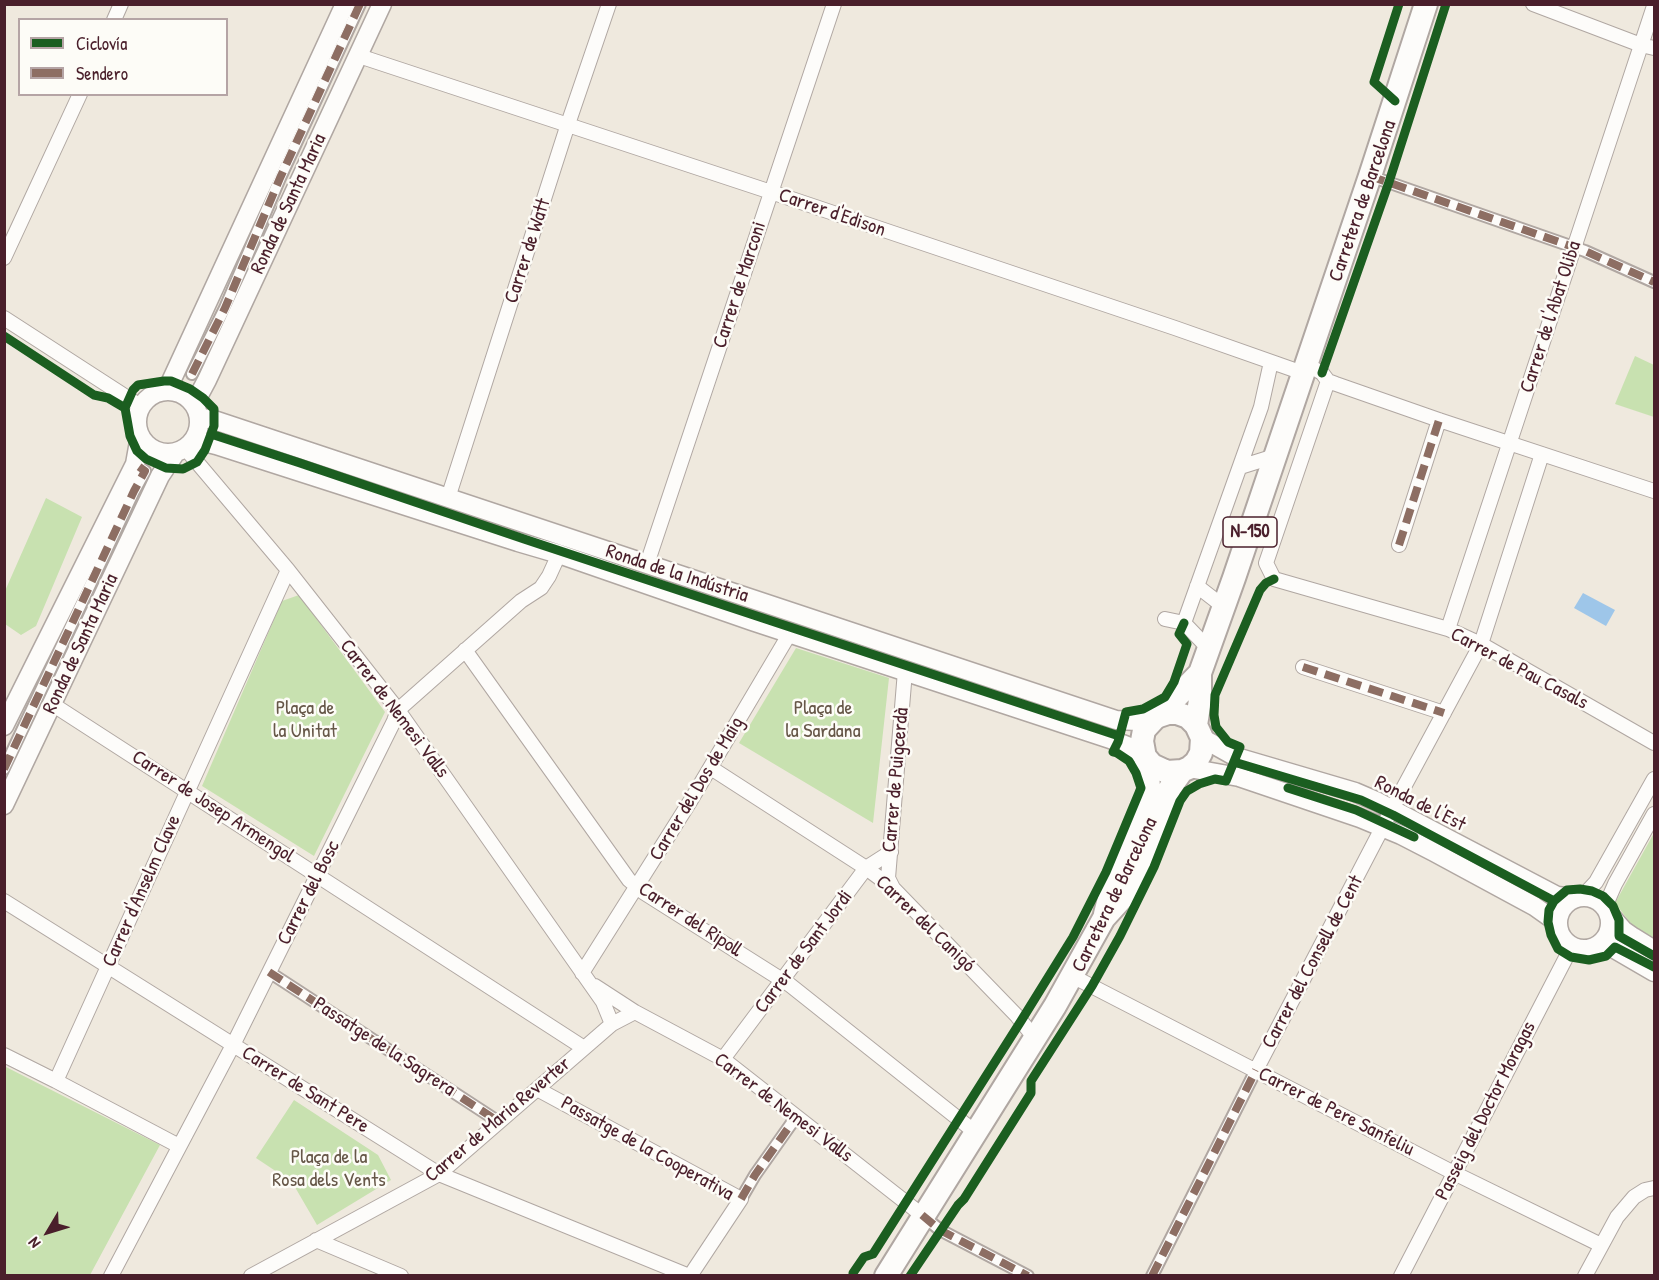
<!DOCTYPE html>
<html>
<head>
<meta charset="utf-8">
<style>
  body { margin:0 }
  #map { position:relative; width:1659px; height:1280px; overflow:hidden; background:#efe9de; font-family:"Patrick Hand",sans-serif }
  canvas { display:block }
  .frame { position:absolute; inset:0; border:6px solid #4a1f2b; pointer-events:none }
  .legend { position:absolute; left:18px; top:18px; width:210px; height:78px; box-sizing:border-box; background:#fdfcf7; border:2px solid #b5a4a5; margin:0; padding:8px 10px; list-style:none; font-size:18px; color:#4a1f2b }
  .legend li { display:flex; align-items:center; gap:12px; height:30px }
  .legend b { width:30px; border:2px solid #b5a4a5 }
  .north { position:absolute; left:18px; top:1202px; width:60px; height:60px; -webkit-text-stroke:4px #fdfcf7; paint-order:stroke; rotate:232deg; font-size:16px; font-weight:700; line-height:24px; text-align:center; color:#4a1f2b }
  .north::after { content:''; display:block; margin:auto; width:21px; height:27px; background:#4a1f2b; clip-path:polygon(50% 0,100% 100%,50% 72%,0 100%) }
</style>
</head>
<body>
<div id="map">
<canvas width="1659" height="1280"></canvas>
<div class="frame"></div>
<ul class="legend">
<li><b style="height:8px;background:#1b5e20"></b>Ciclovía</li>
<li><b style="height:8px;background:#8d6e63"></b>Sendero</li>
</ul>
<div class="north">N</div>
</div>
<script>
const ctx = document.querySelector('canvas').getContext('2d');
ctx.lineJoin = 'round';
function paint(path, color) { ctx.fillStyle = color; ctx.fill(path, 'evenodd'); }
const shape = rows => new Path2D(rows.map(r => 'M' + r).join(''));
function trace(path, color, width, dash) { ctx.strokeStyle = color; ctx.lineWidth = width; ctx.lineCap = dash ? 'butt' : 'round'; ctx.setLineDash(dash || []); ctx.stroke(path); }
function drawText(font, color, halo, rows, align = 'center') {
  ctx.font = font + ' "Patrick Hand",sans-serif'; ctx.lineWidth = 5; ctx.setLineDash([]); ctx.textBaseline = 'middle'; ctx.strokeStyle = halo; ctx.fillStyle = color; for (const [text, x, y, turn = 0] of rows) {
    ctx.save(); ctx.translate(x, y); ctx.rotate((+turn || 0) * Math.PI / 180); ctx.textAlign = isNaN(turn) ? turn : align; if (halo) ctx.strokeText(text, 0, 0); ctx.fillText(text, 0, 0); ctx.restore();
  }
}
paint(shape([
  [1635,356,1654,365,1654,417,1615,404],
  [46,498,82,517,36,626,21,635,5,624,5,591],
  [299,595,385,712,314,856,202,786,282,601],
  [796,648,889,678,873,823,739,743],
  [1654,833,1654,938,1632,925,1615,903],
  [4,1066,160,1145,90,1275,5,1275],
  [294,1100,378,1155,391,1180,317,1225,292,1182,256,1158]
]), '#c8e1b0');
paint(shape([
  [1583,593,1615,610,1606,626,1574,608]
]), '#9ec6e9');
const pedestrian = shape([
  [1370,176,1585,251,1654,282],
  [192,374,225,308,280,178,360,4],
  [4,769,134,491,145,471,138,466],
  [269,972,499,1122],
  [741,1199,755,1175,796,1117],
  [922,1215,940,1230,1028,1276],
  [1152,1276,1256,1070]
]);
const minor = shape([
  [1533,4,1641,45,1654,48],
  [114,20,121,4],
  [359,56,771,192,1175,328,1303,373],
  [4,258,80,94],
  [4,318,140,406],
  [1306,364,1322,373,1328,381,1336,384,1439,420,1654,491],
  [1328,381,1266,563,1274,579,1448,629,1481,644,1654,743],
  [185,448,288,570,398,710,603,1002,612,1024,635,1012],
  [1240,467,1275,456],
  [448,498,568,124,609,4],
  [1399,545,1439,420],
  [647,564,834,4],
  [1197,586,1224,607],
  [1165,619,1184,623,1209,649],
  [1184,623,1261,407,1271,362],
  [1448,629,1654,6],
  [465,650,629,880,643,892,790,985,975,1132],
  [1303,667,1444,713],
  [52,704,584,1048],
  [711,768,866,868,893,888,1017,1016,1034,1037],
  [893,888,888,878,905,671],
  [1582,897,1596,882,1654,779],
  [4,901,439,1174,689,1276],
  [1605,907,1615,884,1654,814],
  [582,973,691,800,790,633],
  [1072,976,1454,1173,1601,1245],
  [595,986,635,1012,723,1059,922,1215],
  [4,1055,56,1081,179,1146],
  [723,1059,866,868,891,852],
  [1256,1070,1392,809,1481,644,1542,454],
  [56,1081,288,570],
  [537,1089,741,1199,690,1276],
  [316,1240,401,1276],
  [111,1276,233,1045,394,721,398,710,521,601,541,588,549,576,559,554],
  [251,1276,439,1174,612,1024],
  [1401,1276,1572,946],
  [1585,1276,1617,1217,1634,1197,1645,1190,1654,1188]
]);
const tertiary = shape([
  [167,390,345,4],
  '137 422a31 31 0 1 1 62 0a31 31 0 1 1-62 0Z',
  [193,402,199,395,207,380,382,4],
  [199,417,214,420,1116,720,1138,721,1156,717],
  [192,443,208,443,216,445,518,542,559,554,752,621,1110,739,1130,747,1146,758],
  [4,726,135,464,140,436],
  [1202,738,1236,757,1355,792,1376,801,1557,896,1576,898],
  [1189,768,1239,777,1360,818,1401,835,1434,852,1534,906,1558,923],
  [4,805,160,476,176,452],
  '1558 923a26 26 0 1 1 52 0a26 26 0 1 1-52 0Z',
  [1609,914,1623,930,1633,937,1654,950],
  [1591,948,1611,947,1654,972]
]);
const primary = shape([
  [1157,717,1200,673],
  [1196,725,1200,700,1200,673,1234,578,1370,176,1426,4],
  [1105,914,1113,883,1144,815,1147,801,1149,788,1148,774,1142,741,1144,730,1156,717,1168,713,1177,713,1188,717,1196,725,1202,738,1201,753,1196,762,1189,768,1182,771,1167,772,1152,765,1146,758],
  [886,1276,1055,1006,1104,918,1124,896,1140,865,1170,788,1182,771]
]);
trace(pedestrian, '#b0a7a2', 14);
trace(minor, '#b0a7a2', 16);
trace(tertiary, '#b0a7a2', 21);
trace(primary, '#b0a7a2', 26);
trace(pedestrian, '#fdfcfa', 10);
trace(minor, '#fdfcfa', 14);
trace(tertiary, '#fdfcfa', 18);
trace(primary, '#fdfcfa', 22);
trace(shape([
  [1370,176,1585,251,1654,282],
  [192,374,225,308,280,178,360,4],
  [1399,545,1439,420],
  [1303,667,1444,713],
  [4,769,134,491,145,471,138,466],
  [269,972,499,1122],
  [741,1199,755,1175,796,1117],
  [922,1215,940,1230,1028,1276],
  [1152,1276,1256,1070]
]), '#8d6e63', 8, [15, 8]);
trace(shape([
  [1395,101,1374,82,1399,4],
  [4,336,94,395,108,398,125,408],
  [1322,373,1389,182,1446,4],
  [164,381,171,381,190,389,203,398,214,409,214,426,205,450,197,462,183,469,166,468,146,459,137,451,130,436,125,408,133,390,138,385,164,381],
  [211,434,300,463,524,539,1119,736],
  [1234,762,1361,800,1393,815,1554,901,1567,890,1580,889,1592,891,1603,896,1613,906,1619,920,1619,936,1654,956],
  [1288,788,1356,810,1414,837],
  [1554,901,1549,910,1548,922,1551,935,1558,949,1571,957,1589,960,1606,956,1615,947,1654,967],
  [853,1276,853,1273,864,1257,873,1254,1021,1021,1073,937,1106,872,1141,788,1136,773,1129,761,1117,753,1113,752,1118,742,1126,712,1143,709,1165,697,1174,682,1187,644,1179,634,1184,623],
  [910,1276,958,1205,964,1199,1031,1093,1031,1081,1092,986,1120,936,1154,867,1180,801,1187,791,1199,784,1215,779,1226,781,1240,747,1228,742,1216,727,1214,715,1215,695,1260,590,1266,583,1274,579]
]), '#1b5e20', 9);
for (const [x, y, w] of [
  [1250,532,54]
]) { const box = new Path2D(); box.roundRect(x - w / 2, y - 15, w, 30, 4.5); ctx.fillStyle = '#fdfcf7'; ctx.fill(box); trace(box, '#4a1f2b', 1.5); }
drawText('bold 18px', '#4a1f2b', null, [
  ["N-150",1250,532]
]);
drawText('20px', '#4a1f2b', '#fdfcf7', [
  ["Carretera de Barcelona",1363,201,-71],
  ["Ronda de Santa Maria",289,204,-65],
  ["Carrer d'Edison",832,213,19],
  ["Carrer de Watt",528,251,-72],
  ["Carrer de Marconi",740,285,-72],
  ["Carrer de l'Abat Oliba",1551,317,-72],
  ["Ronda de la Indústria",677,574,18],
  ["Ronda de Santa Maria",81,644,-65],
  ["Carrer de Pau Casals",1519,669,28],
  ["Carrer de Nemesi Valls",394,709,53],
  ["Carrer de Puigcerdà",896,780,-85],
  ["Carrer del Dos de Maig",697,789,-59],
  ["Ronda de l'Est",1420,804,27],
  ["Carrer de Josep Armengol",213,807,33],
  ["Carrer d'Anselm Clave",142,891,-66],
  ["Carrer del Bosc",309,893,-63],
  ["Carretera de Barcelona",1115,895,-64],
  ["Carrer del Ripoll",690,920,33],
  ["Carrer del Canigó",925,924,44],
  ["Carrer de Sant Jordi",804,952,-53],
  ["Carrer del Consell de Cent",1313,962,-62],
  ["Passatge de la Sagrera",384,1047,33],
  ["Carrer de Sant Pere",305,1090,32],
  ["Carrer de Nemesi Valls",783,1108,37],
  ["Passeig del Doctor Moragas",1486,1111,-63],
  ["Carrer de Pere Sanfeliu",1336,1112,27],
  ["Carrer de Maria Reverter",498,1120,-40],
  ["Passatge de la Cooperativa",647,1149,29]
]);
drawText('20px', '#665748', '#fdfcf7', [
  ["Plaça de",305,709],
  ["la Unitat",305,732],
  ["Plaça de",823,709],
  ["la Sardana",823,732],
  ["Plaça de la",329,1158],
  ["Rosa dels Vents",329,1181]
]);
</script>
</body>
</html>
